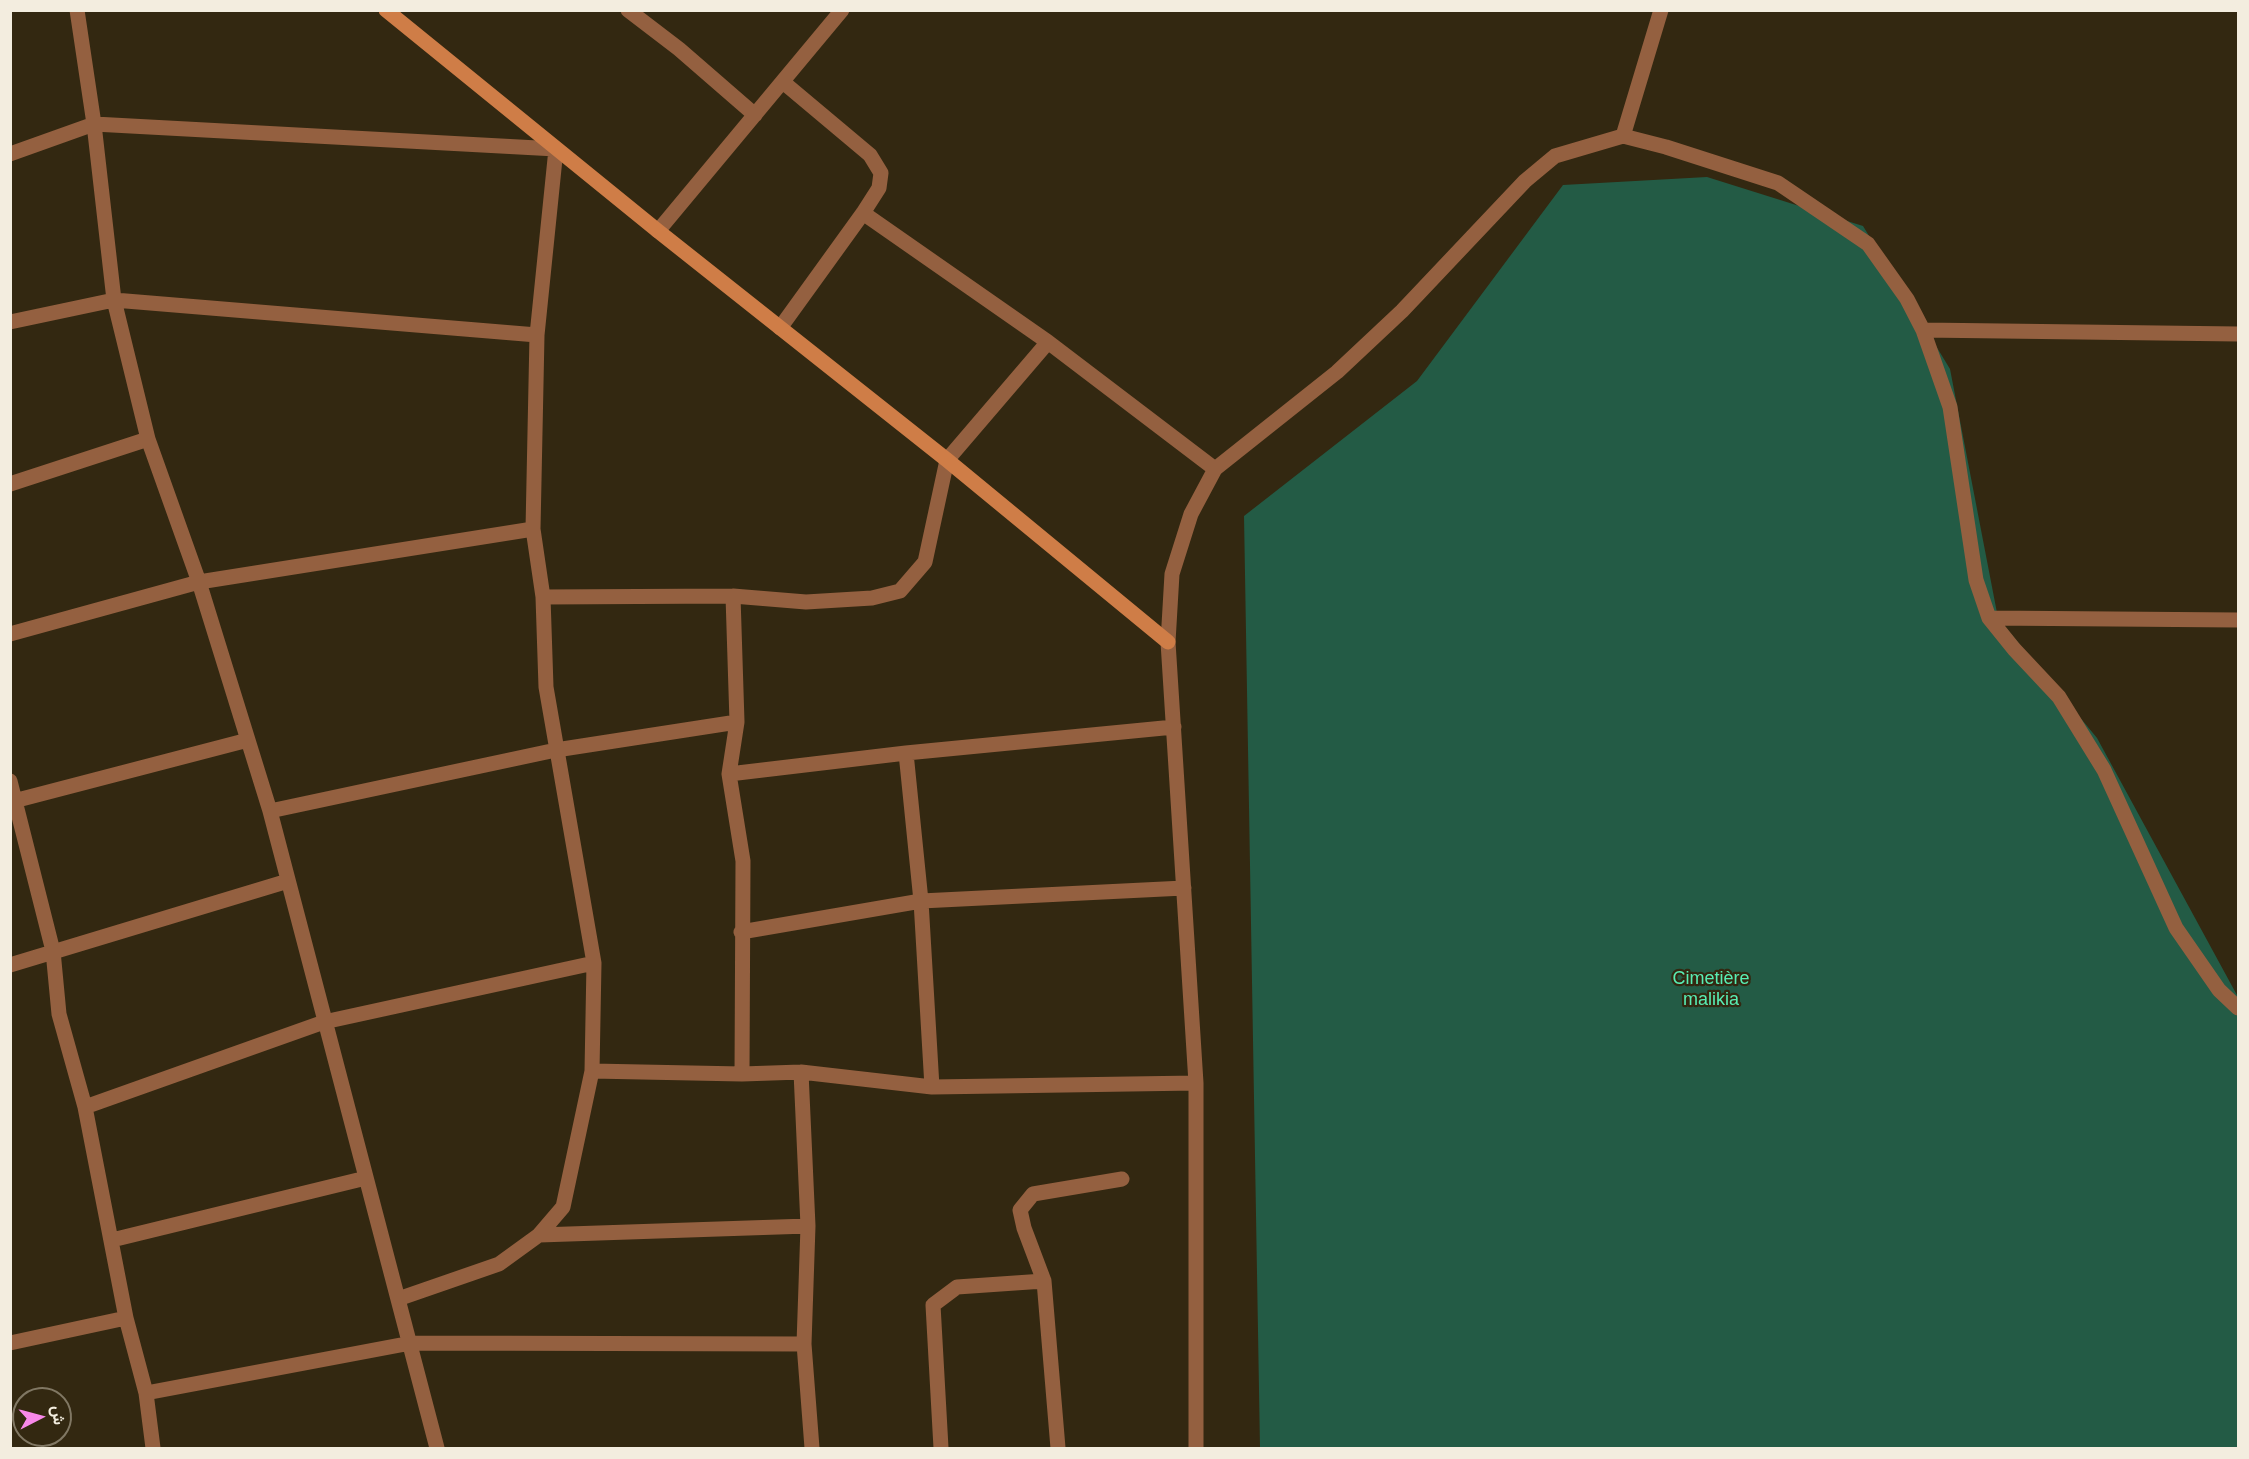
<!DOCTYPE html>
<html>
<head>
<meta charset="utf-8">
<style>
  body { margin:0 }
  #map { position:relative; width:2249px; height:1459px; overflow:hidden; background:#332811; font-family:Arial,Vazirmatn,sans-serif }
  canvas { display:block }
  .frame { position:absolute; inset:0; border:12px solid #f3eddf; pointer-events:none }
  .north { position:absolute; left:12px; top:1387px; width:60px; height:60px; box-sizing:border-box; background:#332811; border:2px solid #807763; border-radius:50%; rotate:84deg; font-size:16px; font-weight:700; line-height:24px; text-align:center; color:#f3eddf }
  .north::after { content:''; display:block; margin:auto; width:21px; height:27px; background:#f888ea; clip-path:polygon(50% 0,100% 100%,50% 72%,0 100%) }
</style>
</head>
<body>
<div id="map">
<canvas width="2249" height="1459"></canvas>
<div class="frame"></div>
<div class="north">ش</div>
</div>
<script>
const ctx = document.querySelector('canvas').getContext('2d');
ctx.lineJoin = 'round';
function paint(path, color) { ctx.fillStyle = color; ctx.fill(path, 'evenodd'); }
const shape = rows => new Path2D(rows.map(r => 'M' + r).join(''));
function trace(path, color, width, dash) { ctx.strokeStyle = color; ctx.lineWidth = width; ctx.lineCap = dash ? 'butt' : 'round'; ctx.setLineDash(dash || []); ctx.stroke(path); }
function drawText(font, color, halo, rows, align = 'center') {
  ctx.font = font + ' Arial,sans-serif'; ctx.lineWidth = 4.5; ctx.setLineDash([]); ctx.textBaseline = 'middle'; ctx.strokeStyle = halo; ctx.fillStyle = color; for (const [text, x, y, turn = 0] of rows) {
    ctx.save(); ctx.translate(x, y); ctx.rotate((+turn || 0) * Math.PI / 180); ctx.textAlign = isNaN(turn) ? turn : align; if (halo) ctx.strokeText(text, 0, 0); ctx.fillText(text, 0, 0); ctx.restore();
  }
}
paint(shape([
  [1707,177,1863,226,1950,369,1998,618,2097,738,2238,997,2238,1448,1260,1448,1244,516,1417,381,1563,185]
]), '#235b45');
trace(shape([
  [77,10,94,124,114,300,148,439,199,582,270,811,437,1448],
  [628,10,679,49,755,115],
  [1623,136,1661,10],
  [10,154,94,124,556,149,537,335,533,529,199,582,10,634],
  [863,213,1048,342,1215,469],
  [658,231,842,10],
  [10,322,114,300,537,335],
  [780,328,863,213,879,188,881,173,870,155,783,82],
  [1923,330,2238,334],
  [10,484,148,439],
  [733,596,737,722,729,774,743,861,742,1074],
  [543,597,733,596,806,602,872,598,900,591,925,562,947,460,1048,342],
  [1989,618,2238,620],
  [906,753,921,901,932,1087],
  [729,774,906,753,1174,727],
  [10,781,53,951,59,1014,85,1107,126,1318,146,1393,153,1448],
  [10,802,248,740],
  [270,811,556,750,737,722],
  [741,932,921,901,1184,888],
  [10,965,288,881],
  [592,1071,742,1074,801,1072,932,1087,1196,1083],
  [801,1072,808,1226,804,1344,812,1448],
  [85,1107,324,1022,594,963],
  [539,1235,808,1226],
  [112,1240,366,1178],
  [398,1299,499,1264,539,1235,563,1207,592,1071,594,963,546,687,543,597,533,529],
  [10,1343,126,1318],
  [146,1393,411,1343,804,1344],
  [941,1448,933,1305,957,1287,1044,1281],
  [1058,1448,1044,1281,1024,1228,1020,1210,1033,1194,1122,1179],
  [1196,1448,1196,1083,1168,642,1172,574,1191,514,1215,469,1337,372,1402,311,1525,181,1555,156,1623,136,1666,147,1778,183,1868,244,1907,299,1923,330,1950,407,1976,580,1989,618,2014,649,2059,697,2104,770,2176,928,2219,990,2238,1008]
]), '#946040', 15);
trace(shape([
  [386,10,658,231,947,460,1168,642]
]), '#cf7d47', 15);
drawText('18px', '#58eeb4', '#332811', [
  ["Cimetière",1711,979],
  ["malikia",1711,1000]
]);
</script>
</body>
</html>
